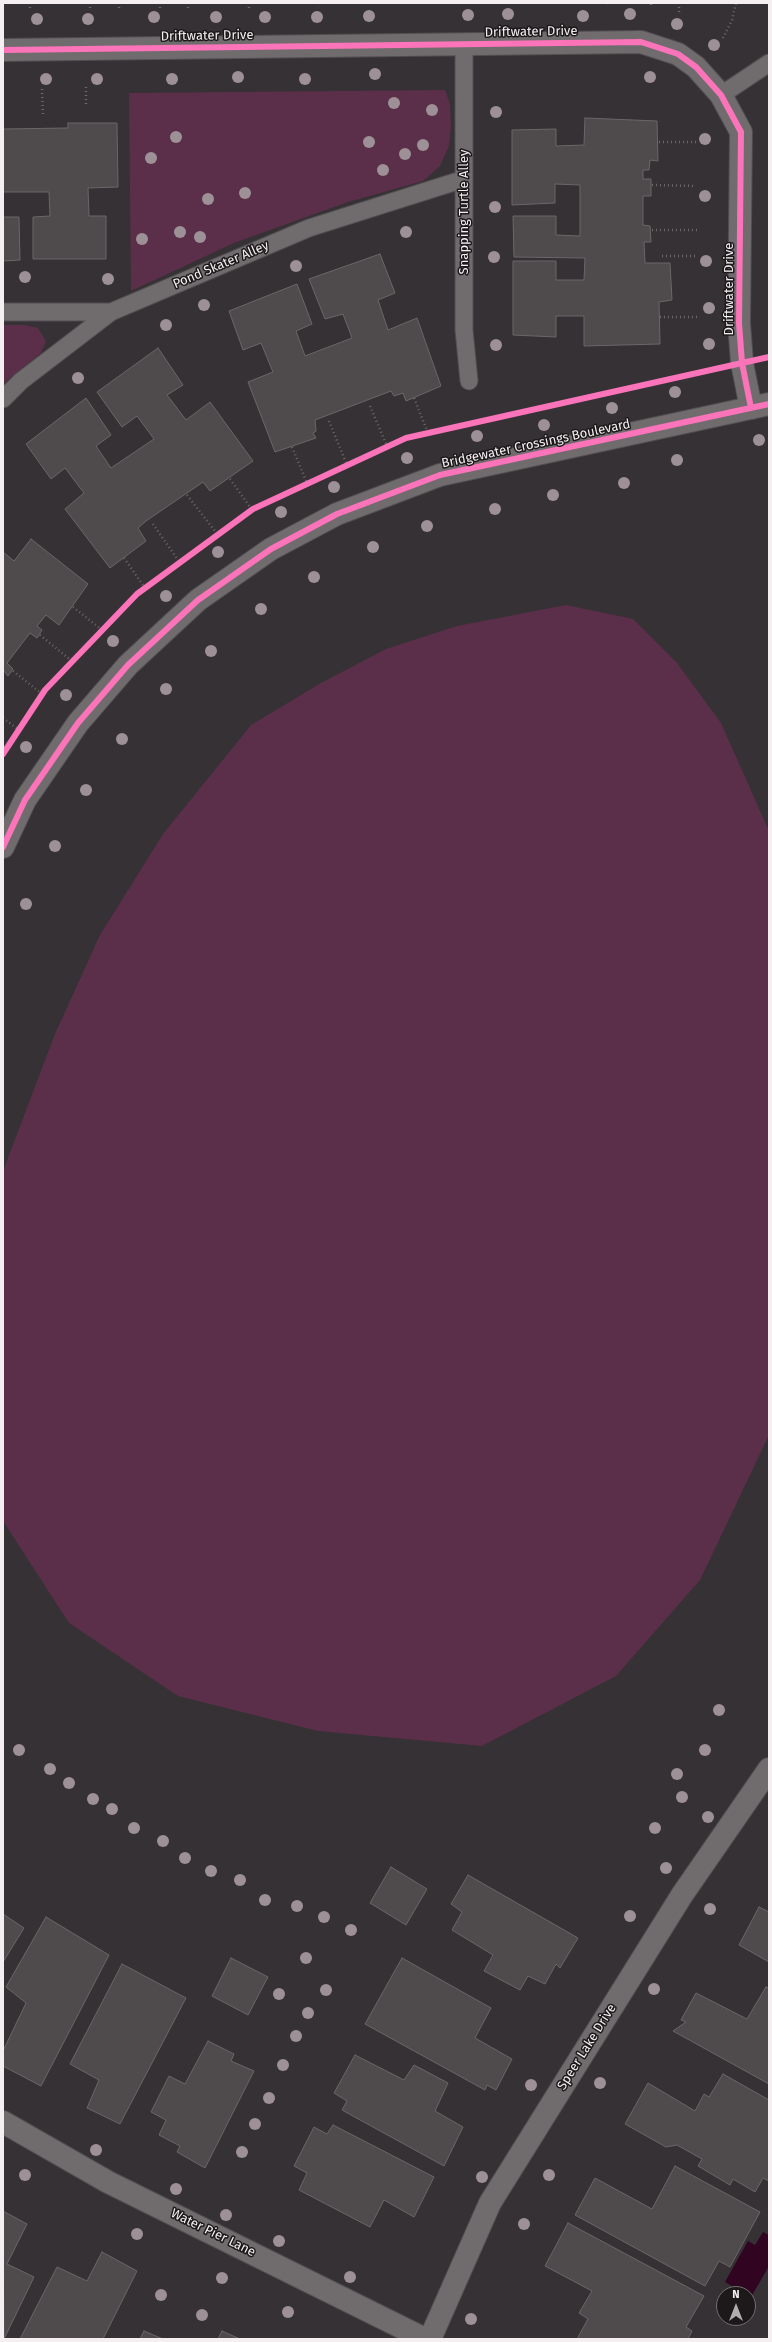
<!DOCTYPE html>
<html>
<head>
<meta charset="utf-8">
<style>
  body { margin:0 }
  #map { position:relative; width:772px; height:2342px; overflow:hidden; background:#363134; font-family:"Fira Sans",sans-serif }
  canvas { display:block }
  .frame { position:absolute; inset:0; border:4px solid #f5eff2; pointer-events:none }
  .north { position:absolute; left:716px; top:2286px; width:40px; height:40px; box-sizing:border-box; background:#1d191b; border:1px solid #736f71; border-radius:50%; rotate:0deg; font-size:11px; font-weight:700; line-height:16px; text-align:center; color:#f5eff2 }
  .north::after { content:''; display:block; margin:auto; width:14px; height:18px; background:#b2acb0; clip-path:polygon(50% 0,100% 100%,50% 72%,0 100%) }
</style>
</head>
<body>
<div id="map">
<canvas width="772" height="2342"></canvas>
<div class="frame"></div>
<div class="north">N</div>
</div>
<script>
const ctx = document.querySelector('canvas').getContext('2d');
ctx.lineJoin = 'round';
function paint(path, color) { ctx.fillStyle = color; ctx.fill(path, 'evenodd'); }
const shape = rows => new Path2D(rows.map(r => 'M' + r).join(''));
function trace(path, color, width, dash) { ctx.strokeStyle = color; ctx.lineWidth = width; ctx.lineCap = dash ? 'butt' : 'round'; ctx.setLineDash(dash || []); ctx.stroke(path); }
function drawText(font, color, halo, rows, align = 'center') {
  ctx.font = font + ' "Fira Sans",sans-serif'; ctx.lineWidth = 3; ctx.setLineDash([]); ctx.textBaseline = 'middle'; ctx.strokeStyle = halo; ctx.fillStyle = color; for (const [text, x, y, turn = 0] of rows) {
    ctx.save(); ctx.translate(x, y); ctx.rotate((+turn || 0) * Math.PI / 180); ctx.textAlign = isNaN(turn) ? turn : align; if (halo) ctx.strokeText(text, 0, 0); ctx.fillText(text, 0, 0); ctx.restore();
  }
}
paint(shape([
  [445,90,450,104,451,126,449,146,440,166,423,181,348,202,234,243,131,291,129,93],
  [3,325,25,325,38,328,46,341,41,353,3,384],
  [566,605,633,619,677,663,721,723,769,831,769,1435,700,1580,616,1676,482,1746,318,1731,178,1696,69,1623,3,1521,3,1171,55,1034,100,935,163,834,251,725,321,683,386,649,457,626]
]), '#5b2f49');
paint(shape([
  [763,2232,769,2235,769,2266,751,2297,725,2282,748,2241,755,2245]
]), '#310421');
const building = shape([
  [585,118,657,121,658,161,650,160,649,170,643,170,643,179,651,179,651,196,643,196,643,225,650,226,651,242,644,242,645,263,670,263,672,300,659,302,660,344,584,346,584,316,556,316,556,337,513,335,513,261,556,261,556,280,584,280,585,258,514,257,513,216,556,216,556,235,580,236,580,185,555,184,555,203,512,205,512,130,556,129,556,146,584,145,585,118],
  [68,123,117,123,118,187,88,188,89,216,106,216,106,259,33,259,33,217,50,216,49,192,3,192,3,129,68,128,68,123],
  [3,217,19,217,20,260,3,261,3,217],
  [380,254,395,293,378,300,388,330,417,318,441,386,406,401,403,393,394,396,391,391,315,420,316,431,313,433,316,438,275,452,248,382,273,372,261,343,243,350,229,311,297,284,312,324,296,331,305,356,352,338,343,314,325,319,309,279,380,254],
  [158,348,183,385,167,395,186,420,210,402,253,461,210,491,203,482,146,521,138,528,146,541,110,568,65,509,84,493,65,468,51,479,26,444,86,398,111,435,96,446,111,468,154,439,137,416,122,427,97,392,158,348],
  [31,539,88,584,59,625,46,615,37,626,42,630,37,638,30,633,7,663,13,669,8,676,3,670,3,552,14,561,31,539],
  [391,1867,427,1889,406,1925,370,1903,391,1867],
  [468,1875,578,1938,560,1968,556,1964,545,1984,528,1976,520,1990,484,1971,493,1955,452,1930,462,1912,451,1904,468,1875],
  [759,1907,769,1912,769,1962,739,1945,759,1907],
  [3,1914,24,1928,3,1962,3,1914],
  [46,1917,109,1955,41,2086,3,2066,3,2051,26,2003,6,1987,46,1917],
  [231,1958,268,1977,248,2015,212,1996,231,1958],
  [402,1958,491,2008,475,2038,512,2059,496,2090,487,2085,485,2090,365,2024,402,1958],
  [122,1964,186,1998,120,2124,87,2108,99,2080,70,2064,122,1964],
  [766,1987,769,1988,769,2084,673,2031,686,2022,681,2020,696,1993,747,2019,766,1987],
  [208,2041,234,2054,231,2061,254,2071,205,2168,177,2152,180,2146,159,2135,166,2120,151,2112,169,2076,185,2084,208,2041],
  [355,2055,404,2080,414,2065,448,2083,435,2111,463,2127,444,2166,342,2110,347,2101,334,2093,355,2055],
  [723,2074,769,2100,769,2181,763,2178,755,2192,733,2179,730,2185,698,2166,702,2159,677,2145,666,2147,625,2124,648,2083,695,2111,704,2094,709,2097,723,2074],
  [333,2125,434,2177,414,2217,384,2200,370,2227,299,2190,307,2173,294,2166,314,2127,327,2134,333,2125],
  [675,2166,760,2212,730,2267,719,2261,705,2286,575,2215,595,2178,652,2209,675,2166],
  [3,2211,27,2224,7,2264,34,2277,4,2339,3,2211],
  [568,2223,704,2296,686,2327,692,2331,688,2339,577,2339,588,2319,579,2313,592,2291,545,2266,568,2223],
  [102,2252,137,2271,103,2339,20,2339,57,2267,87,2281,102,2252],
  [144,2331,163,2339,140,2339,144,2331],
  [222,2331,240,2339,218,2339,222,2331]
]);
paint(building, '#4f4b4d');
trace(building, '#6b6769', 1);
const lane = shape([
  [464,44,464,330,469,381],
  [721,95,769,63],
  [3,312,111,312],
  [3,399,21,381,111,312,309,228,464,179]
]);
const street = shape([
  [3,50,641,42,678,54,696,67,721,95,741,132,739,323,742,363,751,408],
  [3,2122,108,2182,425,2339],
  [430,2339,490,2203,682,1895,769,1769]
]);
const secondary = shape([
  [3,847,25,800,78,723,128,665,198,600,271,549,337,514,440,475,769,404]
]);
trace(lane, '#514d50', 19);
trace(street, '#514d50', 24);
trace(secondary, '#514d50', 24);
trace(shape([
  [30,3,30,10],
  [90,3,90,10],
  [119,3,119,9],
  [160,3,160,9],
  [188,3,188,8],
  [249,3,249,8],
  [318,3,319,7],
  [363,3,363,7],
  [408,3,408,6],
  [451,3,451,5],
  [520,3,520,5],
  [581,3,581,4],
  [608,3,609,4],
  [679,3,679,14],
  [651,5,651,3],
  [723,38,732,20,736,3],
  [86,87,86,107],
  [42,89,43,116],
  [659,142,696,142],
  [652,185,696,186],
  [652,230,697,230],
  [662,256,697,256],
  [660,317,697,317],
  [414,398,428,433],
  [370,406,387,446],
  [329,421,347,465],
  [292,447,307,483],
  [230,479,252,510],
  [187,495,218,535],
  [153,524,180,563],
  [124,558,145,588],
  [73,607,102,630],
  [40,635,73,662],
  [13,671,42,694],
  [3,718,19,730]
]), '#6c676a', 2.5, [1, 3]);
trace(lane, '#706c6e', 17);
trace(street, '#706c6e', 22);
trace(secondary, '#706c6e', 22);
trace(shape([
  [3,50,641,42,678,54,696,67,721,95,741,132,739,323,742,363,751,408],
  [3,754,45,690,137,594,253,509,406,438,769,357],
  [3,847,25,800,78,723,128,665,198,600,271,549,337,514,440,475,769,404]
]), '#fb73b8', 6);
ctx.fillStyle = '#9e9097';
for (const [x, y] of [
  [508,14],
  [630,14],
  [468,15],
  [369,16],
  [583,16],
  [154,17],
  [216,17],
  [265,17],
  [317,17],
  [37,19],
  [88,19],
  [677,24],
  [714,45],
  [375,74],
  [238,77],
  [650,77],
  [46,79],
  [97,79],
  [172,79],
  [305,79],
  [394,103],
  [432,110],
  [496,112],
  [176,137],
  [705,139],
  [369,142],
  [423,145],
  [405,154],
  [151,158],
  [383,170],
  [245,193],
  [705,196],
  [208,199],
  [495,207],
  [180,232],
  [406,232],
  [200,237],
  [142,239],
  [494,257],
  [706,261],
  [296,266],
  [25,277],
  [108,279],
  [204,305],
  [709,308],
  [166,325],
  [709,344],
  [496,345],
  [78,378],
  [675,392],
  [612,408],
  [544,425],
  [477,436],
  [759,440],
  [407,458],
  [677,460],
  [624,483],
  [334,487],
  [553,495],
  [495,509],
  [281,512],
  [427,526],
  [373,547],
  [218,552],
  [314,577],
  [166,596],
  [261,609],
  [113,641],
  [211,651],
  [166,689],
  [66,695],
  [122,739],
  [26,747],
  [86,790],
  [55,846],
  [26,904],
  [719,1710],
  [19,1750],
  [705,1750],
  [50,1769],
  [677,1774],
  [69,1783],
  [682,1797],
  [93,1799],
  [112,1809],
  [708,1817],
  [134,1828],
  [655,1828],
  [163,1841],
  [185,1858],
  [666,1868],
  [211,1871],
  [240,1880],
  [265,1900],
  [297,1906],
  [710,1909],
  [630,1916],
  [324,1917],
  [351,1930],
  [306,1958],
  [654,1989],
  [326,1990],
  [279,1994],
  [308,2013],
  [296,2036],
  [283,2065],
  [600,2083],
  [531,2085],
  [269,2098],
  [255,2124],
  [96,2150],
  [242,2152],
  [25,2175],
  [549,2175],
  [482,2177],
  [176,2189],
  [226,2215],
  [524,2224],
  [137,2234],
  [279,2241],
  [350,2277],
  [222,2278],
  [161,2295],
  [288,2312],
  [202,2315],
  [471,2319]
]) { ctx.beginPath(); ctx.arc(x, y, 6, 0, 2 * Math.PI); ctx.fill(); }
drawText('13px', '#f5eff2', '#1d191b', [
  ["Driftwater Drive",531,32,-1],
  ["Driftwater Drive",207,36,-1],
  ["Snapping Turtle Alley",464,212,-90],
  ["Pond Skater Alley",221,265,-23],
  ["Driftwater Drive",729,289,-90],
  ["Bridgewater Crossings Boulevard",536,444,-12],
  ["Speer Lake Drive",587,2047,-58],
  ["Water Pier Lane",213,2233,26]
]);
</script>
</body>
</html>
